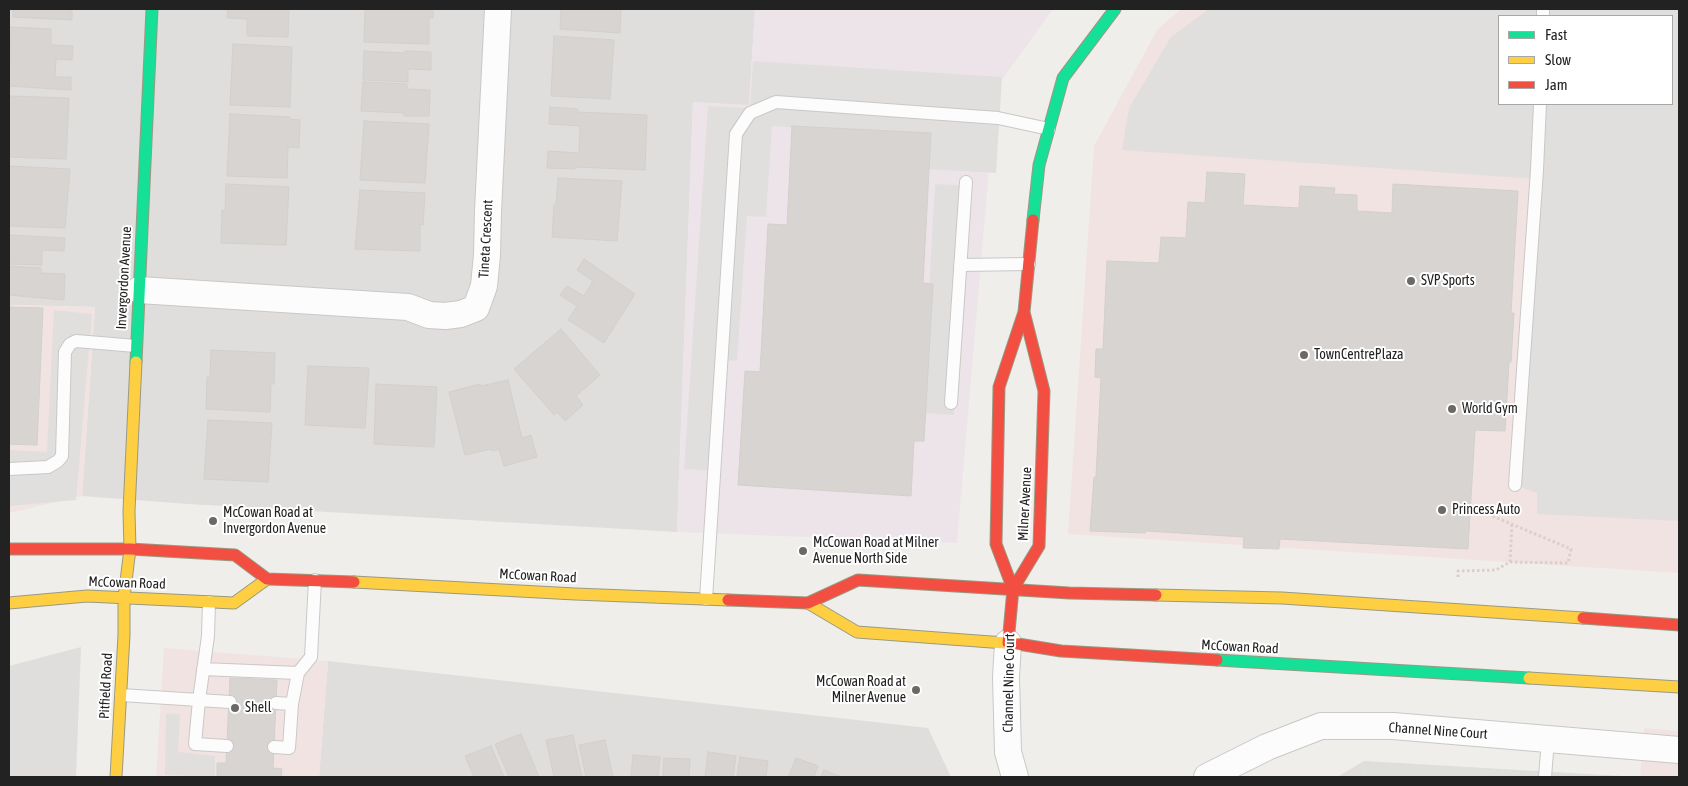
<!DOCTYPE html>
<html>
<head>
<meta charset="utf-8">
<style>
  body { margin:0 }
  #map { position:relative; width:1688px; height:786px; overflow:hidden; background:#f0eeeb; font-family:"Asap Condensed",sans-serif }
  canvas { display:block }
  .frame { position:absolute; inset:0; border:10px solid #222; pointer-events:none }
  .legend { position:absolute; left:1498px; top:15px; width:175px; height:90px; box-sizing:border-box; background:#fff; border:1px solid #a7a7a7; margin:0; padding:6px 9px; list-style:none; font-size:15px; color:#222 }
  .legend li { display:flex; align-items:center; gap:10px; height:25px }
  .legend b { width:25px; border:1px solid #a7a7a7 }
</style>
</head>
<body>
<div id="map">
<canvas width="1688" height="786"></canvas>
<div class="frame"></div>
<ul class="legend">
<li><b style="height:6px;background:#16e098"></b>Fast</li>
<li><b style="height:6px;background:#ffcf43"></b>Slow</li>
<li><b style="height:6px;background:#f24e42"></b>Jam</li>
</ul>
</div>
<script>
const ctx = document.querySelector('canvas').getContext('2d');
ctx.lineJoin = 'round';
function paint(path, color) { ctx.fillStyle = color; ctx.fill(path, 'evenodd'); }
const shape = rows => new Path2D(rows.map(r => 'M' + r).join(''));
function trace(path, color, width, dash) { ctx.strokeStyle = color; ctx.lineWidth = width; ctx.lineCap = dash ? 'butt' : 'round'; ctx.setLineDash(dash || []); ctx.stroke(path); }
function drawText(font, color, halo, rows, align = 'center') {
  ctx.font = font + ' "Asap Condensed",sans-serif'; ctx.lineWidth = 4; ctx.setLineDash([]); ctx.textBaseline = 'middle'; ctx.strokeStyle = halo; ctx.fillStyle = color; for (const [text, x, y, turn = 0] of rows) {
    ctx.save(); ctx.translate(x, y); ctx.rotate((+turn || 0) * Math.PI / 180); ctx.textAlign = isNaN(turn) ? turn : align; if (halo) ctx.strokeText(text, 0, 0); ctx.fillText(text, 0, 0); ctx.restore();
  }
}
paint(shape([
  [9,9,755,9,749,106,693,102,677,532,188,504,82,496,95,307,9,305],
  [81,647,76,777,9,777,9,666],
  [328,661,928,728,951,777,319,777],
  [1364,761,1363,777,1337,777]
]), '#dfdedc');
paint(shape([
  [1181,9,1679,9,1679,573,1068,534,1094,146,1157,30],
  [1499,16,1672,16,1672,104,1499,104],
  [9,305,95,307,82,496,9,513],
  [164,648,328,661,319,777,156,777],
  [1644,728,1679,731,1679,777,1640,777]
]), '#f1e3e1');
paint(shape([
  [755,9,1053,9,996,88,957,543,677,532,693,102,749,105]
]), '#ede4e9');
paint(shape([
  [1364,761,1640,777,1363,777]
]), '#dededc');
paint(shape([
  [1209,9,1679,9,1679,521,1537,514,1537,493,1515,485,1536,179,1122,150,1129,108,1171,37],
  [1499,16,1672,16,1672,104,1499,104],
  [753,61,1002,77,996,173,926,169,928,136,772,126,766,217,747,216,737,361,720,360,713,471,684,469,708,106,750,108],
  [935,184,968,186,954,415,922,413],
  [54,310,92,314,76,500,9,506,9,450,47,452],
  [166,714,180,714,178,752,215,756,215,777,165,775]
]), '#e0dfde');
const building = shape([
  [13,9,72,9,72,20,13,17,13,9],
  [228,9,289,9,288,37,248,36,247,34,247,19,227,18,228,9],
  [365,9,433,9,433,18,429,17,429,44,364,42,365,9],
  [561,9,621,9,620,33,560,29,561,9],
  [11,27,51,29,51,45,73,46,72,60,56,59,55,77,71,77,71,90,9,86,11,27],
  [554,36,614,40,610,99,551,96,554,36],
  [233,44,292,47,290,107,230,105,233,44],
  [364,51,404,53,405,51,431,52,431,70,408,69,408,82,363,80,364,51],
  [363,82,407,84,407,89,430,90,429,116,404,116,404,113,361,111,363,82],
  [9,96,69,98,66,159,9,157,9,96],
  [550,107,578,109,578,112,647,115,645,170,575,167,575,169,547,168,548,151,579,153,580,126,549,124,550,107],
  [230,114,290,117,290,119,300,120,299,148,288,147,287,178,227,176,230,114],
  [364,121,429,124,425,183,360,180,364,121],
  [792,126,931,133,923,283,933,284,924,441,914,441,911,496,738,485,745,371,760,372,768,224,787,225,792,126],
  [9,166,70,169,65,228,9,226,9,166],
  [1207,172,1245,174,1243,205,1299,208,1300,186,1335,188,1334,194,1357,195,1357,211,1392,213,1393,184,1518,191,1511,313,1514,313,1511,362,1509,362,1505,431,1475,430,1468,549,1280,539,1279,549,1243,548,1244,537,1146,531,1145,533,1090,531,1094,477,1096,477,1101,378,1095,377,1096,349,1103,349,1107,261,1159,263,1161,237,1186,238,1188,202,1205,203,1207,172],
  [558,178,622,181,617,241,552,237,554,205,556,205,558,178],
  [226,184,289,187,286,245,221,243,222,210,225,211,226,184],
  [360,190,425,193,423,225,420,224,420,251,355,249,360,190],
  [9,235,65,238,64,251,42,250,42,265,9,264,9,235],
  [584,259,635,294,604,343,568,320,577,306,560,295,567,286,584,296,593,281,577,270,584,259],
  [9,266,41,268,41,273,65,274,64,300,9,295,9,266],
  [9,307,43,308,37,445,9,444,9,307],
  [561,329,600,375,576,396,583,405,565,421,557,412,554,415,514,369,561,329],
  [211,350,275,353,274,384,271,384,270,412,206,409,207,377,210,377,211,350],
  [308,366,369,368,365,428,305,425,308,366],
  [508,380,522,438,531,435,537,457,504,466,499,449,492,451,491,449,465,455,449,392,480,384,481,386,508,380],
  [376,384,437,387,434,447,374,444,376,384],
  [208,420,272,423,268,482,204,479,208,420],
  [230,678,277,680,273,768,282,769,281,777,217,777,217,763,226,763,230,678],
  [521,734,539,777,509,777,495,744,521,734],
  [573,735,582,777,554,777,546,740,573,735],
  [605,740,613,777,586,777,579,745,605,740],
  [491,746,504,777,474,777,465,756,491,746],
  [708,752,736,756,733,777,705,777,708,752],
  [633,755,660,757,658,777,631,777,633,755],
  [740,757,768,761,766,777,737,777,740,757],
  [664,758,690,759,689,777,663,777,664,758],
  [796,758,818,766,814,777,788,777,796,758],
  [824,770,842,777,821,777,824,770]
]);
paint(building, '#d7d4d2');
trace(building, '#d3d0cc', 1);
const lane = shape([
  [1543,16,1543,9],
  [960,265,1029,264],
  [951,403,966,182],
  [9,469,48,467,58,461,62,456,65,352,70,344,76,341,136,346],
  [1515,485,1537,170,1540,104],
  [706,599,736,134,750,113,776,102,998,118,1049,129],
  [203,669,298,673,292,704,276,703],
  [298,673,311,657,315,580],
  [121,695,199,700,208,636,209,602],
  [227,746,195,744,199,700,230,702],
  [274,747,289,748,292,704],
  [1545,777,1548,740]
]);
const street = shape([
  [139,290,408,307,429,315,445,316,461,314,476,308,484,286,487,255,488,211,498,9],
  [1008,643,1006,677,1008,752,1015,777],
  [1207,777,1267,747,1321,726,1393,726,1679,750]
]);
const fast = shape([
  [1033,220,1039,165,1063,78,1115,9],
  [136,362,152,9],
  [1217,660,1529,678]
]);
const slow = shape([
  [354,582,575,594,728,600],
  [1156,595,1282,598,1583,618],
  [9,603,87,596,234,603,267,579],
  [808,603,857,632,1018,644],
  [1529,678,1679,687],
  [116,777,124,635,124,597,130,549,129,511,136,362]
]);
const jam = shape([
  [9,549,130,549,235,555,267,579,354,582],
  [1013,589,996,544,999,387,1024,312,1033,220],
  [728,600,808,603,858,580,1069,593,1156,595],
  [1583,618,1679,625],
  [1008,643,1013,589,1039,546,1044,391,1024,312],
  [1018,644,1061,651,1217,660]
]);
trace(lane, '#c9c8c7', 14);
trace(street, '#c9c8c7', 28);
trace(fast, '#999a82', 13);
trace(slow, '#999a82', 13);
trace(jam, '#999a82', 13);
trace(shape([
  [1510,562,1512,523],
  [1458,577,1458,571,1496,570,1510,562,1568,563,1571,549,1490,515]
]), '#dccecd', 3, [2.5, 2.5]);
trace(lane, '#fdfcfc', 12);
trace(street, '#fdfcfc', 26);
trace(fast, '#16e098', 11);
trace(slow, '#ffcf43', 11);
trace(jam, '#f24e42', 11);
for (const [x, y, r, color] of [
  [1411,281,5,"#6a6968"],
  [1304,355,5,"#6a6968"],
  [1452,409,5,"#6a6968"],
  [1442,510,5,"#6a6968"],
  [213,521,5,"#6a6968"],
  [803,551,5,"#6a6968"],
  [916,690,5,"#6a6968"],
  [235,708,5,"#6a6968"]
]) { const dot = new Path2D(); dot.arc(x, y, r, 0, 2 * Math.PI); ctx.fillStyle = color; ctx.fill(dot); trace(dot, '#fff', 2); }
drawText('14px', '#222', '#fff', [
  ["Tineta Crescent",486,239,-87],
  ["Invergordon Avenue",124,278,-87],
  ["Milner Avenue",1025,504,-87],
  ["McCowan Road",538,576,3],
  ["McCowan Road",127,583,2],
  ["McCowan Road",1240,647,3],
  ["Channel Nine Court",1009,683,-89],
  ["Pitfield Road",106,686,-87],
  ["Channel Nine Court",1438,731,4]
]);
drawText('14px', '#222', '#fff', [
  ["SVP Sports",1421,281],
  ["TownCentrePlaza",1314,355],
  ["World Gym",1462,409],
  ["Princess Auto",1452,510],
  ["McCowan Road at",223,513],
  ["Invergordon Avenue",223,529],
  ["McCowan Road at Milner",813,543],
  ["Avenue North Side",813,559],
  ["McCowan Road at",906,682,"right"],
  ["Milner Avenue",906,698,"right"],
  ["Shell",245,708]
], 'left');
</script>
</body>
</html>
